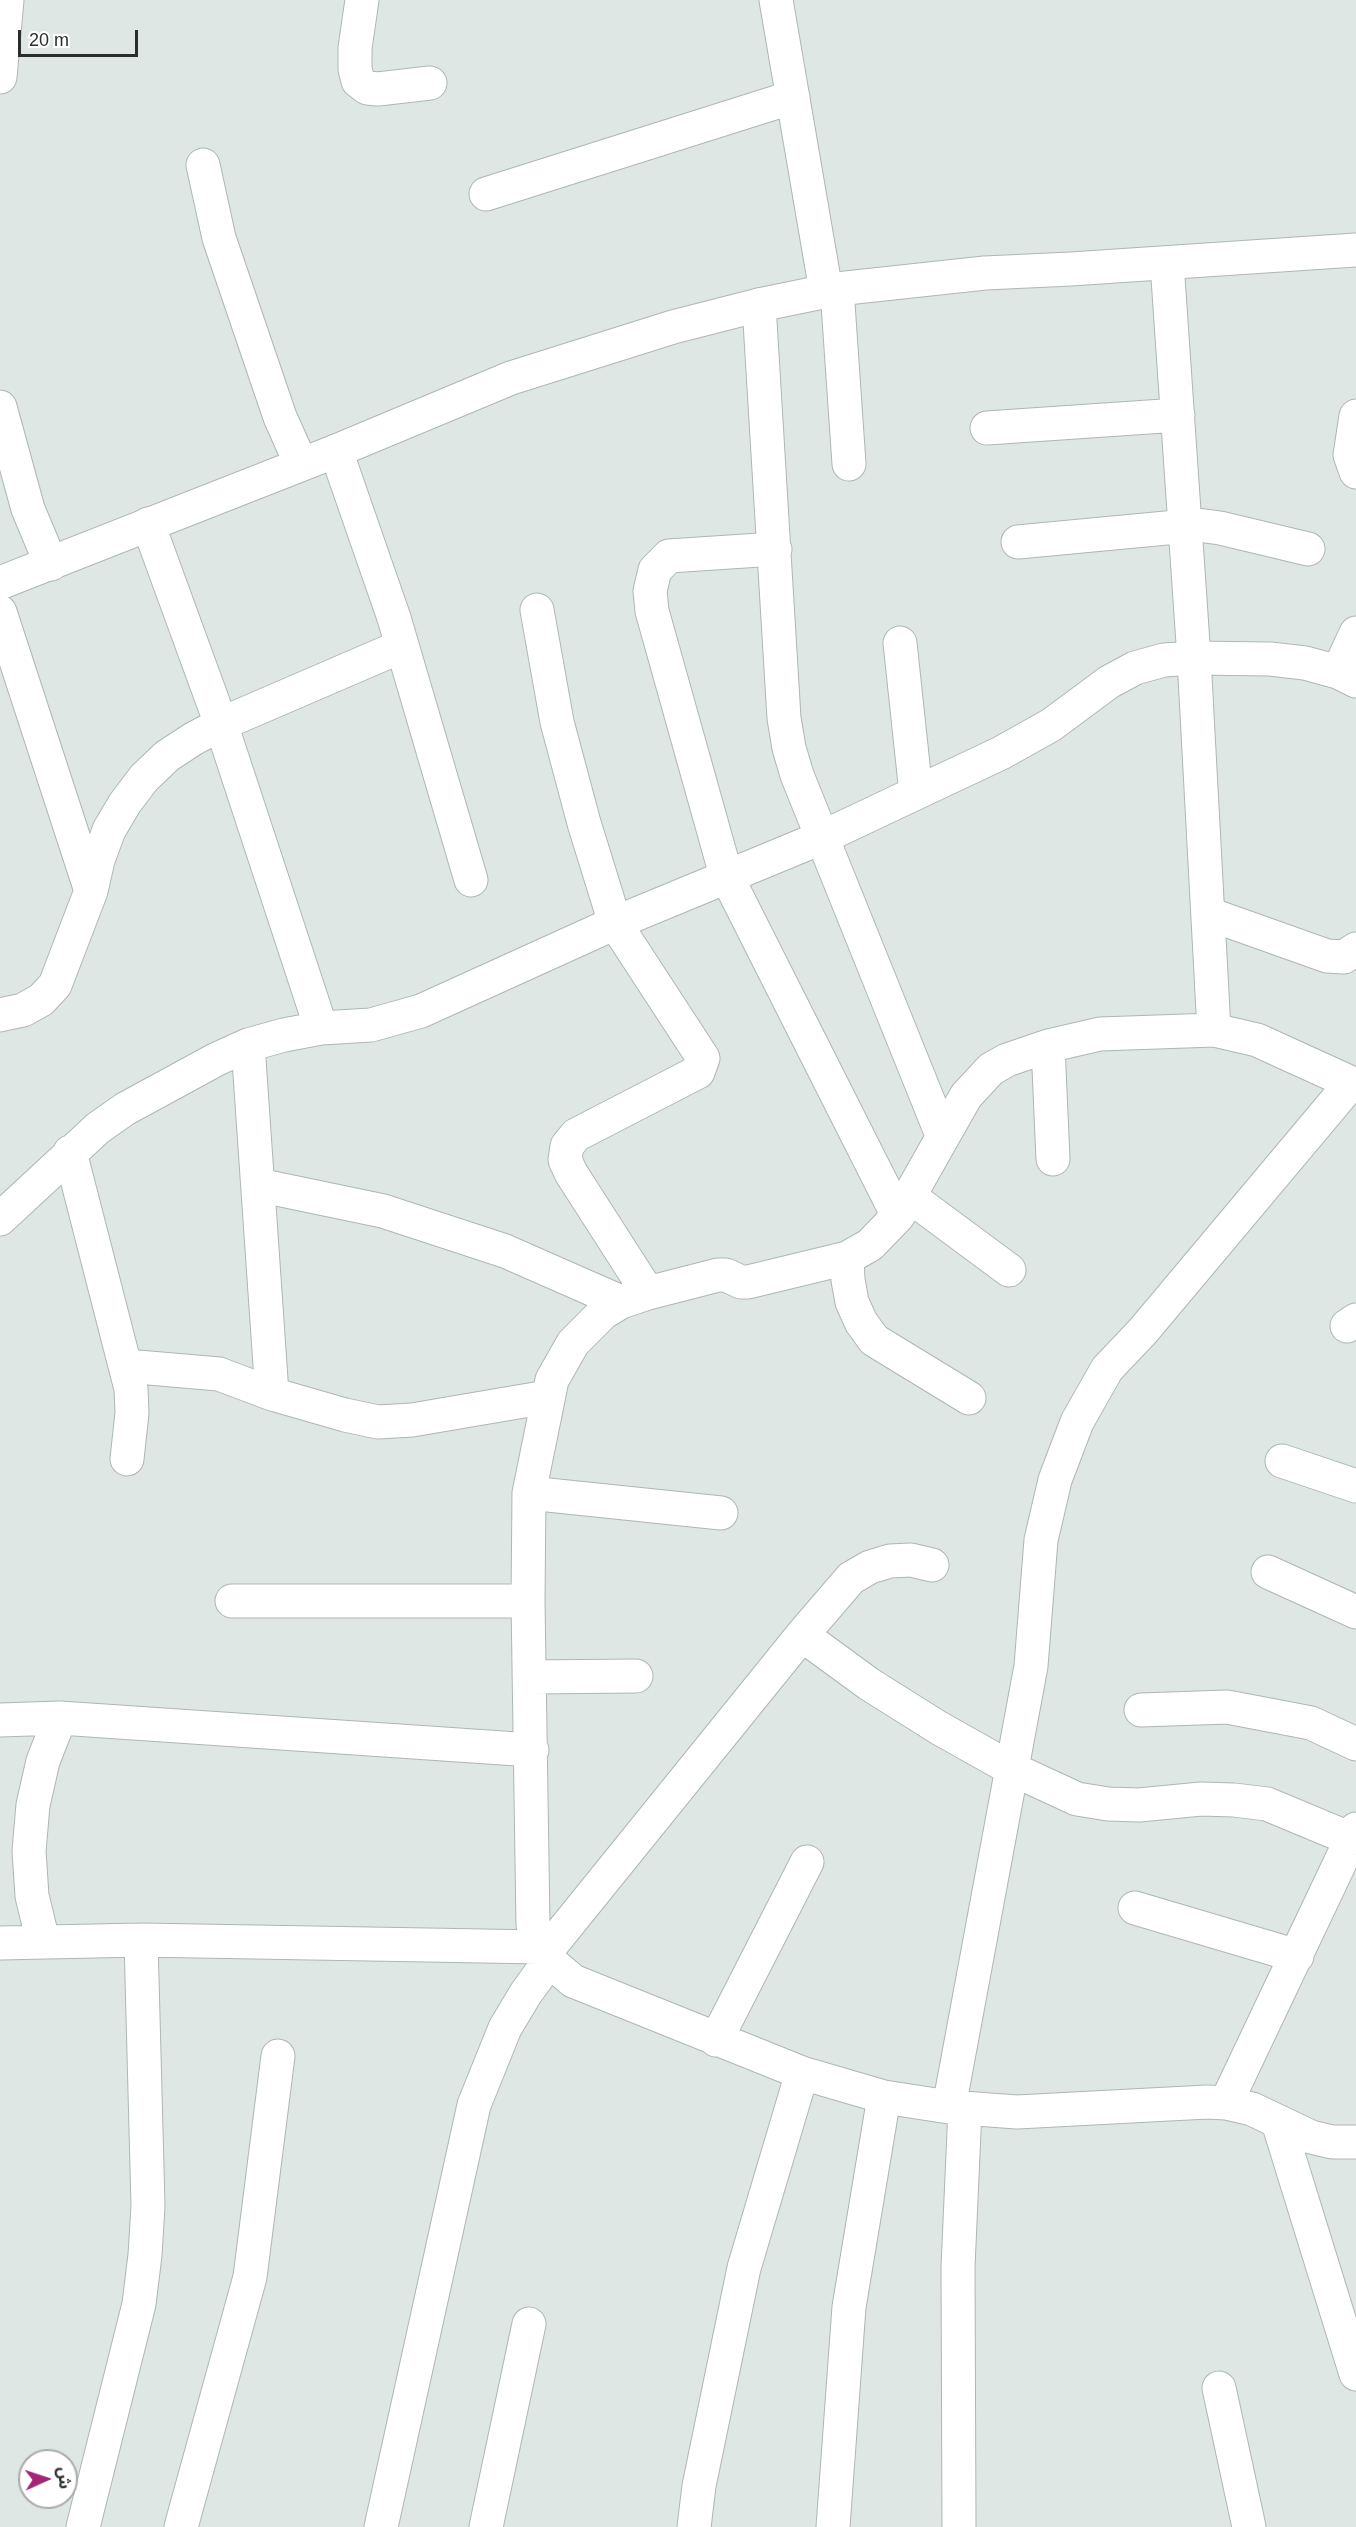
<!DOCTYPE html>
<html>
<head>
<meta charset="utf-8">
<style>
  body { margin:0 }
  #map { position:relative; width:1356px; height:2527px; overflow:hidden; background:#dee7e3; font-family:Helvetica,"Noto Sans Arabic",sans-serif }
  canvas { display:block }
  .north { position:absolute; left:18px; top:2449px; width:60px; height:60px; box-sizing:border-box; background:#fff; border:2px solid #aaabab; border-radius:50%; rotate:87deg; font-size:16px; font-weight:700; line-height:24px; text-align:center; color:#2a2e2c }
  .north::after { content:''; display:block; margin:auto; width:21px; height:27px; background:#a32576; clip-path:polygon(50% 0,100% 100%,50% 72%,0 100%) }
  .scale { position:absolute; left:18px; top:30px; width:120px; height:27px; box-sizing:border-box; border:3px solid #2a2e2c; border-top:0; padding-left:8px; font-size:18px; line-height:21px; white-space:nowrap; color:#2a2e2c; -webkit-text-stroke:4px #fff; paint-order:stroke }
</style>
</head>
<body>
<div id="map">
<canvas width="1356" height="2527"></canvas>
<div class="north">ش</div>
<div class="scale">20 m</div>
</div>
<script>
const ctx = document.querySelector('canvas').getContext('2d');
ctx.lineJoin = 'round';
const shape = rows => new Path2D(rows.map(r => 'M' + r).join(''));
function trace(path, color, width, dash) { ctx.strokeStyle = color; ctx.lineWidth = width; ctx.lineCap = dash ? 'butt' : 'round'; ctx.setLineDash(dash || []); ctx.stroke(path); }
const minor = shape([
  [362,0,355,48,355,69,358,81,367,88,378,89,430,83],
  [776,0,826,291],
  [0,77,7,0],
  [203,165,219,238,280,417,301,464],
  [486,194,793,97],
  [1167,263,1194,658,1214,1030],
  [837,289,849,464],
  [759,305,784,718,789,748,797,775,942,1135],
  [0,407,28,509,51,564],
  [1356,416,1350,455,1356,472],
  [987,428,1178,415],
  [336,451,394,618,471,880],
  [148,524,221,724,321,1028],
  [1018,542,1198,525,1220,528,1308,549],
  [775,549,669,556,655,570,650,591,652,611,726,875,898,1216],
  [537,610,557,722,584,823,615,923,703,1058,698,1072,576,1135,567,1146,565,1160,571,1173,648,1293],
  [0,612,91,891],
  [900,643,916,793],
  [1338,672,1356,633],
  [1209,914,1327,956,1344,957,1356,949],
  [0,1015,23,1010,41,1000,55,985,91,891,98,860,109,830,125,803,144,778,167,756,193,739,221,724,402,646],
  [248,1045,272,1394],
  [1048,1046,1053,1159],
  [1356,1085,1257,1040,1214,1030,1100,1034,1048,1046,1007,1060,991,1069,966,1096,898,1216,870,1245,847,1258,748,1282,741,1282,726,1275,718,1275,648,1293,621,1302,603,1313,573,1343,552,1380,529,1493,528,1601,533,1925,545,1953,553,1964,573,1981,802,2073,884,2097,949,2107,1017,2112,1207,2102,1226,2103,1252,2109,1311,2137,1332,2142,1356,2142],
  [70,1152,131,1389,132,1413,127,1459],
  [258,1185,383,1211,505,1251,621,1302],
  [909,1196,1009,1270],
  [0,1219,98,1128,125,1109,217,1059,248,1045,284,1035,321,1028,371,1025,421,1011,615,923,823,837,916,793,1001,753,1051,725,1109,682,1135,668,1164,660,1194,658,1270,659,1305,663,1338,672,1356,681],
  [847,1258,848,1280,852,1302,861,1322,874,1340,969,1398],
  [1347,1326,1356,1320],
  [126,1366,219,1374,272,1394,345,1415,378,1422,412,1420,547,1397],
  [1282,1461,1356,1486],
  [529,1493,721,1513],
  [1268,1572,1356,1612],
  [232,1601,528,1601],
  [802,1635,869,1684,939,1728,1012,1769,1077,1799,1108,1804,1139,1805,1201,1799,1234,1800,1267,1804,1351,1839],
  [531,1677,636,1676],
  [1141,1710,1227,1707,1311,1723,1356,1744],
  [0,1720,60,1718,532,1750],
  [1135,1908,1297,1956],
  [43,1941,32,1896,29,1851,33,1805,43,1761,60,1718],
  [0,1943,141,1940,541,1947],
  [545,1953,802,1635,851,1578,870,1567,890,1561,911,1560,932,1565],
  [716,2040,807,1862],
  [1226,2103,1356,1829],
  [949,2107,1031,1666,1041,1540,1055,1480,1077,1422,1107,1369,1143,1331,1351,1083],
  [1278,2122,1356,2374],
  [1219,2388,1249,2527],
  [83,2527,139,2304,145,2255,148,2206,141,1940],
  [181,2527,250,2277,278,2056],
  [381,2527,474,2105,505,2028,526,1993,550,1960],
  [486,2527,529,2324],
  [694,2527,699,2486,744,2268,802,2073],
  [833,2527,849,2307,884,2097],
  [959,2527,958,2267,965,2109]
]);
const tertiary = shape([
  [0,583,336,451,511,378,673,327,759,305,837,289,985,273,1071,269,1356,250]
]);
trace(minor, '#aeb7b3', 35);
trace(tertiary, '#aeb7b3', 35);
trace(minor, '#fff', 33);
trace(tertiary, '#fff', 33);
</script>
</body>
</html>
